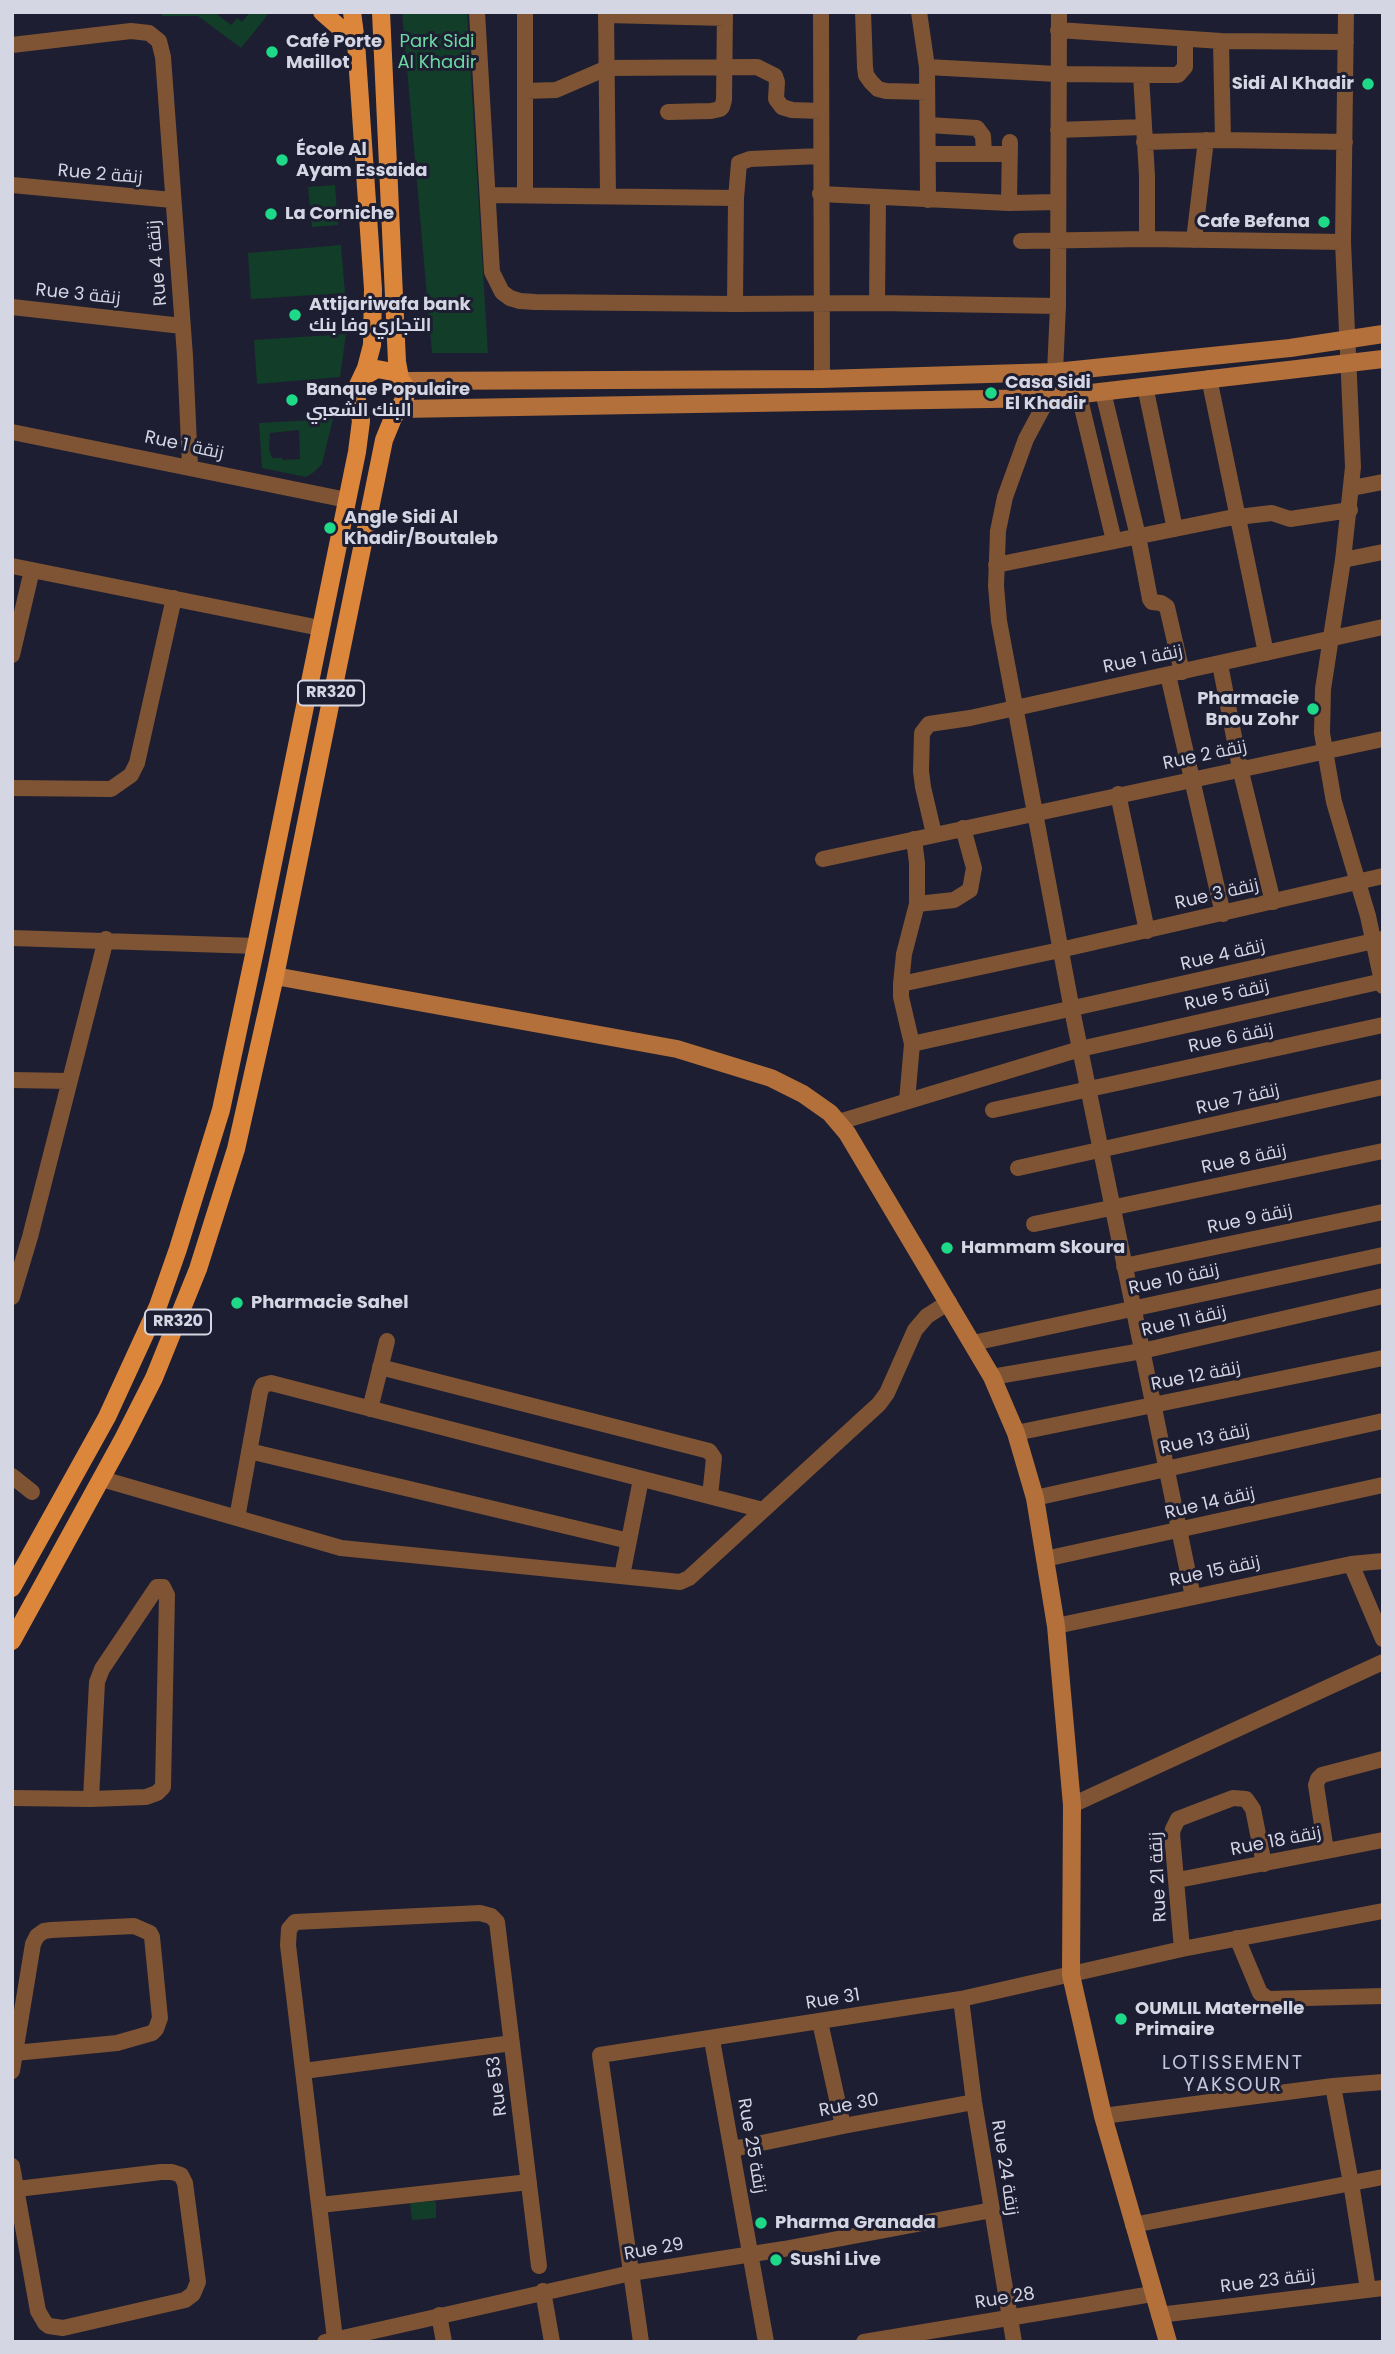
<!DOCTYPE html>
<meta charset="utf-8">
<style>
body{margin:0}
#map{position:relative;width:1395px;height:2354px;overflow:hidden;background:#1d1e31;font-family:Poppins,sans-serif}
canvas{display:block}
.frame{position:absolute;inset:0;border:14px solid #d4d6e3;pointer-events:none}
</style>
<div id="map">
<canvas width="1395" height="2354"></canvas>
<div class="frame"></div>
</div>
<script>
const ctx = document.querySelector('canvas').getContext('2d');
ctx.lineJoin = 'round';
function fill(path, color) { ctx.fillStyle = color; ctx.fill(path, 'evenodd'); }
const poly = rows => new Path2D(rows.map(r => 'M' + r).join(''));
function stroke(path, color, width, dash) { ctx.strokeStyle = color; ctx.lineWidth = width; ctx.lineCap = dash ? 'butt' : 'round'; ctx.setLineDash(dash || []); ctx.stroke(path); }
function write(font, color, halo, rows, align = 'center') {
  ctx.font = font + ' Poppins,Cairo,sans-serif'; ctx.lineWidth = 6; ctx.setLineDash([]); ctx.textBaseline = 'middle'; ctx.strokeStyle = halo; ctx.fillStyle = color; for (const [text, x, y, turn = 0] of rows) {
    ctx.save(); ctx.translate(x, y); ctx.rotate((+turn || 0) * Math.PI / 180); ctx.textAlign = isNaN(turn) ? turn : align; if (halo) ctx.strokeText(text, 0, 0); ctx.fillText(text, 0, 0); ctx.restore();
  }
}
const green = poly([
 [161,12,214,12,231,25,237,18,242,22,250,12,270,12,241,48,198,16,162,16],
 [402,12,467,12,488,353,432,353],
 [335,185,338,225,312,227,308,187],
 [341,245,345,293,251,299,248,253],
 [346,334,340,377,257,384,254,340],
 [333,419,322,464,314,472,306,477,262,468,259,423],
 [299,430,300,459,283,460,282,458,272,458,269,448,270,433],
 [434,2201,436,2202,436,2218,412,2220,410,2203]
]);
const street = poly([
 [477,12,492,272,502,292,510,298,520,301,535,302,735,304,877,303,1058,306],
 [525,12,525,195],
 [606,12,608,196],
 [821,12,822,379],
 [863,12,865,67,866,75,871,82,878,89,886,91,927,92],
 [919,12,927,67,928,200],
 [1059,12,1058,306,1055,372,1048,398,1026,439,1005,497,998,531,996,586,999,621,1072,1010,1193,1597],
 [1346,12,1343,242,1353,467,1343,560,1323,689,1322,733,1334,802,1368,916,1383,986],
 [607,15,725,18],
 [1058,30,1221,41,1346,42],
 [1221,41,1223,140],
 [12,45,131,31,149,33,159,41,163,57,185,356,190,466],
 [927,67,1057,74,1178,75,1185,67,1185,39],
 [1141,75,1147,176,1147,239],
 [525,91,556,90,607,68,757,67,775,76,777,82,776,99,782,107,792,110,820,111],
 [668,112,711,111,720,109,722,107,724,100,725,12],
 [928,125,977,128,983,136,984,153],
 [1058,130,1143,127],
 [1010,142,1009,203,1058,202],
 [1144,142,1223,140,1345,142],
 [928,154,1010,154],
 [12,185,172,200],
 [820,194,1009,203],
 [488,195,736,198],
 [1194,240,1206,140],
 [1021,241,1147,239,1343,242],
 [877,303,878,198],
 [735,304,736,198,739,163,750,159,820,156],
 [12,307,182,326],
 [1209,378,1266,653],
 [1145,386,1175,529],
 [1103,392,1138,536,1150,599,1152,602,1161,603,1167,607,1182,672],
 [1079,395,1114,541],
 [12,432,347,500],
 [1352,488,1383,482],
 [1343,560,1383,552],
 [996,565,1229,518,1272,513,1290,519,1350,510],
 [12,566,320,628],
 [12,655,32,570],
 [1220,664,1240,768,1273,902],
 [1168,675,1223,914],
 [12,788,111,789,131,775,137,763,174,598],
 [1118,794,1147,931],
 [934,834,923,787,921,771,922,733,929,724,970,718,1383,627],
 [823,859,1383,739],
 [917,904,954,900,970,890,974,868,963,828],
 [12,938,256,946],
 [901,984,1060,950,1383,876],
 [912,1044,1383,939],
 [12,1080,69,1081],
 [907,1101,912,1044,901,997,901,984,904,954,917,904,917,863,914,839],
 [993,1110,1383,1025],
 [839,1122,1080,1049,1383,981],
 [1018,1168,1383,1087],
 [1034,1224,1383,1151],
 [1124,1266,1383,1212],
 [12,1297,30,1237,106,939],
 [973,1343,1383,1255],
 [380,1367,709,1451,714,1458,710,1496],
 [992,1377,1142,1351,1383,1296],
 [370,1409,387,1341],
 [1016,1433,1383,1358],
 [249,1451,629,1541],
 [12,1476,32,1492],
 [102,1479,341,1548,680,1582,689,1578,879,1404,887,1393,915,1330,927,1316,949,1302],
 [1035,1498,1383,1421],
 [237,1518,260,1392,263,1385,271,1383,763,1510],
 [1045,1559,1383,1485],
 [1351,1564,1383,1639],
 [622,1576,641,1479],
 [1056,1626,1351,1564,1383,1561],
 [12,1798,91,1799,146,1797,157,1793,163,1787,167,1595,163,1587,157,1587,102,1669,97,1682,91,1799],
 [1072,1805,1383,1662],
 [1326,1851,1316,1785,1318,1779,1322,1775,1383,1759],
 [1178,1880,1383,1840],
 [1237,1938,1260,1993,1268,1999,1383,1996],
 [1182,1949,1172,1834,1173,1829,1178,1819,1233,1798,1246,1799,1253,1809,1264,1864],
 [961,1999,974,2102,1014,2342],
 [820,2022,843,2126],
 [712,2040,766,2342],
 [12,2071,15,2053,33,1944,37,1936,44,1931,51,1930,134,1926,150,1933,152,1937,160,2018,156,2029,152,2033,117,2043,15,2053],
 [304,2071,512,2043],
 [1333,2086,1351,2183,1368,2289],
 [1103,2116,1333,2086,1383,2082],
 [733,2149,843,2126,974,2102],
 [12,2166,38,2311,45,2323,49,2326,63,2328,185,2300,193,2294,198,2282,185,2183,181,2175,172,2172,161,2172,17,2189],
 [320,2205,529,2182],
 [1133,2225,1383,2177],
 [543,2291,552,2342],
 [439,2315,444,2342],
 [1159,2315,1383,2288],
 [335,2339,288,1945,289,1929,295,1922,480,1913,491,1916,497,1922,539,2266],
 [325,2342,631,2273,784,2249,992,2210],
 [641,2342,600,2055,961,1999,1182,1949,1383,1911],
 [864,2342,1152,2294]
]);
const secondary = poly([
 [402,381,822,379,1055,372,1290,348,1383,334],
 [400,409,1048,398,1383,359],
 [275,976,677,1049,771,1078,803,1094,830,1113,847,1133,992,1377,1016,1433,1035,1498,1056,1626,1072,1805,1071,1975,1103,2116,1168,2342]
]);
const primary = poly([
 [322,12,356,42],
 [381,12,397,362,400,378],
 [12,1588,107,1417,158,1306,178,1249,221,1110,256,946,357,452,361,421,356,395,357,387,366,368,372,345,373,289,356,42,352,12],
 [12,1641,123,1439,154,1378,198,1269,236,1149,275,976,384,440,393,418,405,398,404,384,393,372,377,369,363,377]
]);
const markers = [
 [272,52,7,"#1dd988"],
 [1368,84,7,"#1dd988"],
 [282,160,7,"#1dd988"],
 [271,214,7,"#1dd988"],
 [1324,222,7,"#1dd988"],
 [295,315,7,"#1dd988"],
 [991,393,7,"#1dd988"],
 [292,400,7,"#1dd988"],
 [330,528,7,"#1dd988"],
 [1313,709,7,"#1dd988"],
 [947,1248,7,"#1dd988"],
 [237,1303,7,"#1dd988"],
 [1121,2019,7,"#1dd988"],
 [761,2223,7,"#1dd988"],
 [776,2260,7,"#1dd988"]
];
const shields = [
 [331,693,66],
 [178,1322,66]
];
const shieldNames = [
 ["RR320",331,693],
 ["RR320",178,1322]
];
const poiNames = [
 ["Café Porte",286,42],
 ["Maillot",286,63],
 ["Sidi Al Khadir",1354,84,"right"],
 ["École Al",296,150],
 ["Ayam Essaida",296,171],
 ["La Corniche",285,214],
 ["Cafe Befana",1310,222,"right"],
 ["Attijariwafa bank",309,305],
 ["التجاري وفا بنك",309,326],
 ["Casa Sidi",1005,383],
 ["El Khadir",1005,404],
 ["Banque Populaire",306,390],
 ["البنك الشعبي",306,411],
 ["Angle Sidi Al",344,518],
 ["Khadir/Boutaleb",344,539],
 ["Pharmacie",1299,699,"right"],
 ["Bnou Zohr",1299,720,"right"],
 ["Hammam Skoura",961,1248],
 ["Pharmacie Sahel",251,1303],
 ["OUMLIL Maternelle",1135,2009],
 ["Primaire",1135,2030],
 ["Pharma Granada",775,2223],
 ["Sushi Live",790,2260]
];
const parkNames = [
 ["Park Sidi",437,42],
 ["Al Khadir",437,63]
];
const streetNames = [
 ["Rue 2 زنقة",100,175,5],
 ["Rue 4 زنقة",158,263,-95],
 ["Rue 3 زنقة",78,295,6],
 ["Rue 1 زنقة",184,446,12],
 ["Rue 1 زنقة",1143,660,-12],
 ["Rue 2 زنقة",1205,756,-12],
 ["Rue 3 زنقة",1217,895,-13],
 ["Rue 4 زنقة",1223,956,-13],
 ["Rue 5 زنقة",1227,996,-13],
 ["Rue 6 زنقة",1231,1039,-12],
 ["Rue 7 زنقة",1238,1100,-13],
 ["Rue 8 زنقة",1244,1160,-12],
 ["Rue 9 زنقة",1250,1220,-12],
 ["Rue 10 زنقة",1174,1280,-12],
 ["Rue 11 زنقة",1184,1322,-13],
 ["Rue 12 زنقة",1196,1377,-11],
 ["Rue 13 زنقة",1205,1440,-12],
 ["Rue 14 زنقة",1210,1504,-13],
 ["Rue 15 زنقة",1215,1572,-12],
 ["Rue 18 زنقة",1276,1842,-11],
 ["Rue 21 زنقة",1159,1877,-93],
 ["Rue 31",833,2000,-9],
 ["Rue 53",498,2086,-97],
 ["Rue 30",849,2106,-11],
 ["Rue 25 زنقة",751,2146,80],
 ["Rue 24 زنقة",1004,2168,81],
 ["Rue 29",654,2250,-10],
 ["Rue 23 زنقة",1268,2282,-7],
 ["Rue 28",1005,2299,-9]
];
const neighbourhoodNames = [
 ["LOTISSEMENT",1233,2064],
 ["YAKSOUR",1233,2086]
];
fill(green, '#123d29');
stroke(street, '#7e5434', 16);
stroke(secondary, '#b3703a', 18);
stroke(primary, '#dc863c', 18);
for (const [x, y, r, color] of markers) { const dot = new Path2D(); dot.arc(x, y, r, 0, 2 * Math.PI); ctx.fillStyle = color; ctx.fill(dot); stroke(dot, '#1d1e31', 2.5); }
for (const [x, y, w] of shields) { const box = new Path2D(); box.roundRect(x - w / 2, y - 12.5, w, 25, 5); ctx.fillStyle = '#1d1e31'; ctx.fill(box); stroke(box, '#d4d6e3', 2); }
write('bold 16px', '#d4d6e3', null, shieldNames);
write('bold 18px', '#d4d6e3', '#1d1e31', poiNames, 'left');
write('18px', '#6bdaa2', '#1d1e31', parkNames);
write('18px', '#d4d6e3', '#1d1e31', streetNames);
ctx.letterSpacing = '2px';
write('19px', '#c2c6df', '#1d1e31', neighbourhoodNames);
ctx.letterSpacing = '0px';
</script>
